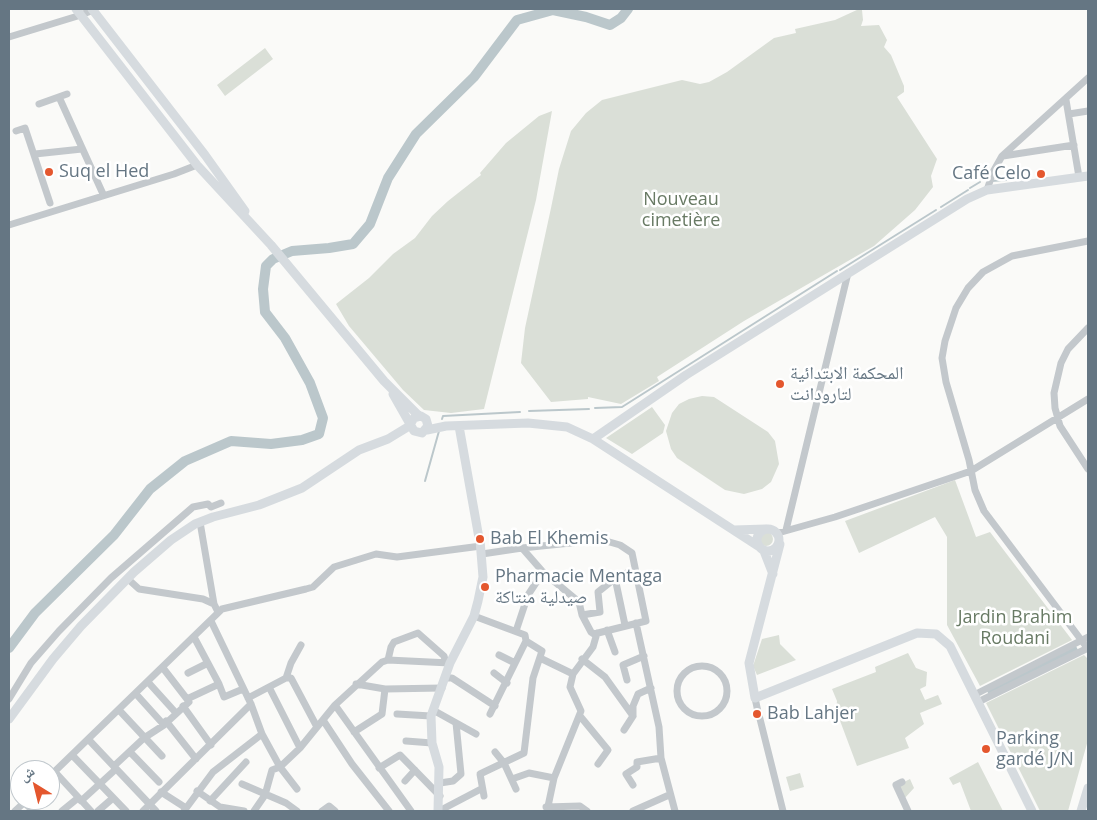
<!DOCTYPE html>
<meta charset="utf-8">
<style>
body{margin:0}
#map{position:relative;width:1097px;height:820px;overflow:hidden;background:#fafaf8;font-family:"Open Sans","Noto Naskh Arabic",sans-serif}
canvas{display:block}
.frame{position:absolute;inset:0;border:10px solid #657683;pointer-events:none}
.north{position:absolute;left:10px;top:760px;width:50px;height:50px;box-sizing:border-box;background:#fff;border:1px solid #c1c8cd;border-radius:50%;rotate:324deg;font-size:14px;font-weight:700;line-height:20px;text-align:center;color:#657683}
.north::after{content:'';display:block;margin:auto;width:18px;height:22px;background:#e4572e;clip-path:polygon(50% 0,100% 100%,50% 72%,0 100%)}
</style>
<div id="map">
<canvas width="1097" height="820"></canvas>
<div class="frame"></div>
<div class="north">ش</div>
</div>
<script>
const ctx = document.querySelector('canvas').getContext('2d');
ctx.lineJoin = 'round';
function fill(path, color) { ctx.fillStyle = color; ctx.fill(path, 'evenodd'); }
const poly = rows => new Path2D(rows.map(r => 'M' + r).join(''));
function stroke(path, color, width, dash) { ctx.strokeStyle = color; ctx.lineWidth = width; ctx.lineCap = dash ? 'butt' : 'round'; ctx.setLineDash(dash || []); ctx.stroke(path); }
function write(font, color, halo, rows, align = 'center') {
  ctx.font = font + ' "Open Sans","Noto Naskh Arabic",sans-serif'; ctx.lineWidth = 5; ctx.setLineDash([]); ctx.textBaseline = 'middle'; ctx.strokeStyle = halo; ctx.fillStyle = color; for (const [text, x, y, turn = 0] of rows) {
    ctx.save(); ctx.translate(x, y); ctx.rotate((+turn || 0) * Math.PI / 180); ctx.textAlign = isNaN(turn) ? turn : align; if (halo) ctx.strokeText(text, 0, 0); ctx.fillText(text, 0, 0); ctx.restore();
  }
}
const green = poly([
 [859,9,862,10,863,20,861,26,879,25,887,40,884,47,891,55,904,86,904,92,897,97,937,159,931,176,933,187,915,210,874,246,744,321,657,377,659,381,621,404,588,397,588,399,551,402,521,363,525,328,551,208,559,169,571,131,586,113,602,100,682,80,700,84,709,82,727,72,774,38,796,33,795,29,835,20],
 [265,48,273,59,225,96,217,85],
 [552,111,536,200,484,409,451,413,424,410,403,390,349,326,336,304,369,278,393,254,415,238,432,216,448,201,481,175,480,173,506,143,539,116],
 [702,396,714,397,768,432,775,441,779,464,771,482,762,489,744,494,725,490,677,458,671,449,666,431,672,413,679,404,689,399],
 [652,407,665,425,663,433,632,454,606,438],
 [955,480,976,537,990,532,1072,640,980,686,947,625,947,537,935,517,859,553,845,521],
 '759 539a7 7 0 1 1 14 0a7 7 0 1 1-14 0Z',
 [779,635,780,644,796,660,757,675,753,666,762,639],
 [908,653,916,668,927,672,926,686,920,689,925,700,938,695,942,704,920,713,924,724,905,738,909,748,857,766,836,710,837,701,832,689,876,672,875,667],
 [1084,655,1088,659,1088,740,1068,811,1040,811,986,703],
 [978,762,1003,811,971,811,960,782,953,785,949,778],
 [800,773,804,787,790,791,786,777],
 [910,779,914,788,904,799,898,785]
]);
const water = poly([
 [1076,646,1078,650,989,695,987,691]
]);
const stream = poly([
 [991,181,1006,180],
 [970,188,980,182],
 [941,207,968,190],
 [840,270,936,210],
 [595,408,622,407,837,271],
 [529,411,589,409],
 [442,419,443,416,520,412],
 [425,481,439,431]
]);
const river = poly([
 [9,648,35,613,114,535,150,489,185,461,231,441,271,444,302,440,319,434,323,418,310,383,285,338,265,312,263,289,266,266,273,259,292,251,329,248,353,244,370,224,388,178,416,134,474,77,517,20,553,10,586,17,610,25,621,18,628,9]
]);
const street = poly([
 [9,37,81,15,93,10],
 [59,97,103,194],
 [1066,100,1079,177],
 [39,104,67,94],
 [1069,114,1088,111],
 [16,131,25,128,50,203],
 [35,154,82,149],
 [1003,156,1074,145],
 [987,190,993,172,1002,156,1088,78],
 [9,225,174,174,197,165],
 [1088,241,1012,256,983,272,968,288,956,308,945,341,942,358,946,382,969,460,975,490,984,511,1088,649],
 [1088,328,1068,349,1061,363,1054,393,1055,408,1060,426,1088,469],
 [200,522,214,604],
 [786,530,848,273],
 [778,533,835,517,971,471,1088,399],
 [482,554,522,548,543,572,579,602,582,615,591,632,594,634,646,621,632,553,620,545,606,541,590,541,522,548],
 [615,578,625,625],
 [128,579,139,589,203,599,214,604,218,612],
 [582,615,600,612,598,592,618,576,635,570],
 [474,616,525,635,526,641,490,714],
 [211,621,251,704,262,734,280,767,297,789],
 [636,623,659,727,661,758,675,811],
 [607,630,615,652],
 [516,631,528,595,543,572],
 [194,637,219,684,224,697,243,689],
 [499,655,515,663],
 [540,658,573,674],
 [582,659,605,677,633,716],
 [388,660,391,647,394,642,418,633,444,656,446,663],
 '677 691a25 25 0 1 1 50 0a25 25 0 1 1-50 0Z',
 [163,668,187,699],
 [188,673,208,663],
 [494,673,507,683],
 [286,678,291,663,301,645],
 [446,678,452,678,495,706],
 [627,680,623,665,644,656],
 [148,682,176,713],
 [356,684,385,689,442,688],
 [269,687,300,748],
 [136,694,164,725],
 [974,695,1088,637],
 [248,698,286,678,291,678,317,727],
 [755,698,758,712],
 [9,699,31,663,59,631,111,578,193,507,208,504,211,507,221,503],
 [978,702,1088,648],
 [335,705,411,811],
 [183,706,211,745],
 [119,710,162,756],
 [433,710,476,734],
 [397,714,431,716],
 [759,715,783,811],
 [580,716,608,750,598,764],
 [323,720,352,764,389,811],
 [166,721,196,759],
 [624,730,633,716,633,706,638,694,651,688],
 [354,732,382,714,385,689],
 [88,739,156,811],
 [406,741,432,743],
 [130,752,159,782],
 [495,752,504,763,516,789],
 [72,755,126,811],
 [114,766,144,738,164,725,189,702,187,699,219,684],
 [379,768,400,755,440,796],
 [55,772,91,811],
 [50,776,222,609,306,589,313,587,334,567,376,554,397,557,481,546],
 [512,779,529,773,554,778],
 [405,781,415,770],
 [902,782,896,785,908,811],
 [440,783,453,781,461,774,456,723],
 [242,784,286,803,297,811],
 [633,785,626,774,637,767,637,762,661,758],
 [197,791,220,807,244,811],
 [161,792,186,808],
 [484,796,480,774,524,753,533,678,542,651,526,641],
 [81,801,116,769],
 [210,801,246,762],
 [24,802,33,811],
 [546,807,580,806,587,811],
 [15,811,27,800],
 [62,811,78,798],
 [98,811,113,798],
 [143,811,251,704],
 [184,811,213,772,262,734],
 [254,811,265,795,272,770,280,767,300,748,335,705,382,662,388,660,450,663],
 [322,811,329,806,335,811],
 [439,811,481,789],
 [547,811,554,778,581,711,570,687,573,674,593,647,597,633],
 [633,811,669,795]
]);
const secondary = poly([
 [76,9,197,165,271,245,384,381,419,416],
 [92,9,205,155,245,211],
 [393,394,414,431,422,433,428,426,426,419,421,416,414,418,411,423],
 [459,426,479,538],
 [427,430,446,426,528,423,567,427,593,439,758,546],
 [593,439,686,375,967,199,987,190,1088,176],
 '757 540a11 11 0 1 1 22 0a11 11 0 1 1-22 0Z',
 [734,530,766,529],
 [780,544,749,663,755,698,917,633,936,634,950,646,1032,811],
 [764,551,773,574],
 [9,719,53,659,81,626,134,572,171,540,195,524,213,517,259,505,302,488,359,450,388,439,411,425],
 [438,811,439,767,432,743,431,716,450,663,474,616,478,601,483,577,480,540],
 [1081,811,1088,788]
]);
const markers = [
 [49,172,5,"#e4572e"],
 [1041,174,5,"#e4572e"],
 [780,384,5,"#e4572e"],
 [480,539,5,"#e4572e"],
 [485,587,5,"#e4572e"],
 [757,714,5,"#e4572e"],
 [986,749,5,"#e4572e"]
];
const poiNames = [
 ["Suq el Hed",59,172],
 ["Café Celo",1031,174,"right"],
 ["المحكمة الابتدائية",790,374],
 ["لتارودانت",790,395],
 ["Bab El Khemis",490,539],
 ["Pharmacie Mentaga",495,577],
 ["صيدلية منتاكة",495,598],
 ["Bab Lahjer",767,714],
 ["Parking",996,739],
 ["gardé J/N",996,760]
];
const parkNames = [
 ["Nouveau",681,200],
 ["cimetière",681,221],
 ["Jardin Brahim",1015,618],
 ["Roudani",1015,639]
];
fill(green, '#dadfd7');
fill(water, '#bbc7cb');
stroke(stream, '#bbc7cb', 2);
stroke(river, '#bbc7cb', 10);
stroke(street, '#c3c8cc', 7);
stroke(secondary, '#d6dbdf', 9);
for (const [x, y, r, color] of markers) { const dot = new Path2D(); dot.arc(x, y, r, 0, 2 * Math.PI); ctx.fillStyle = color; ctx.fill(dot); stroke(dot, '#fff', 2); }
write('18px', '#657683', '#fff', poiNames, 'left');
write('18px', '#687a64', '#fff', parkNames);
</script>
